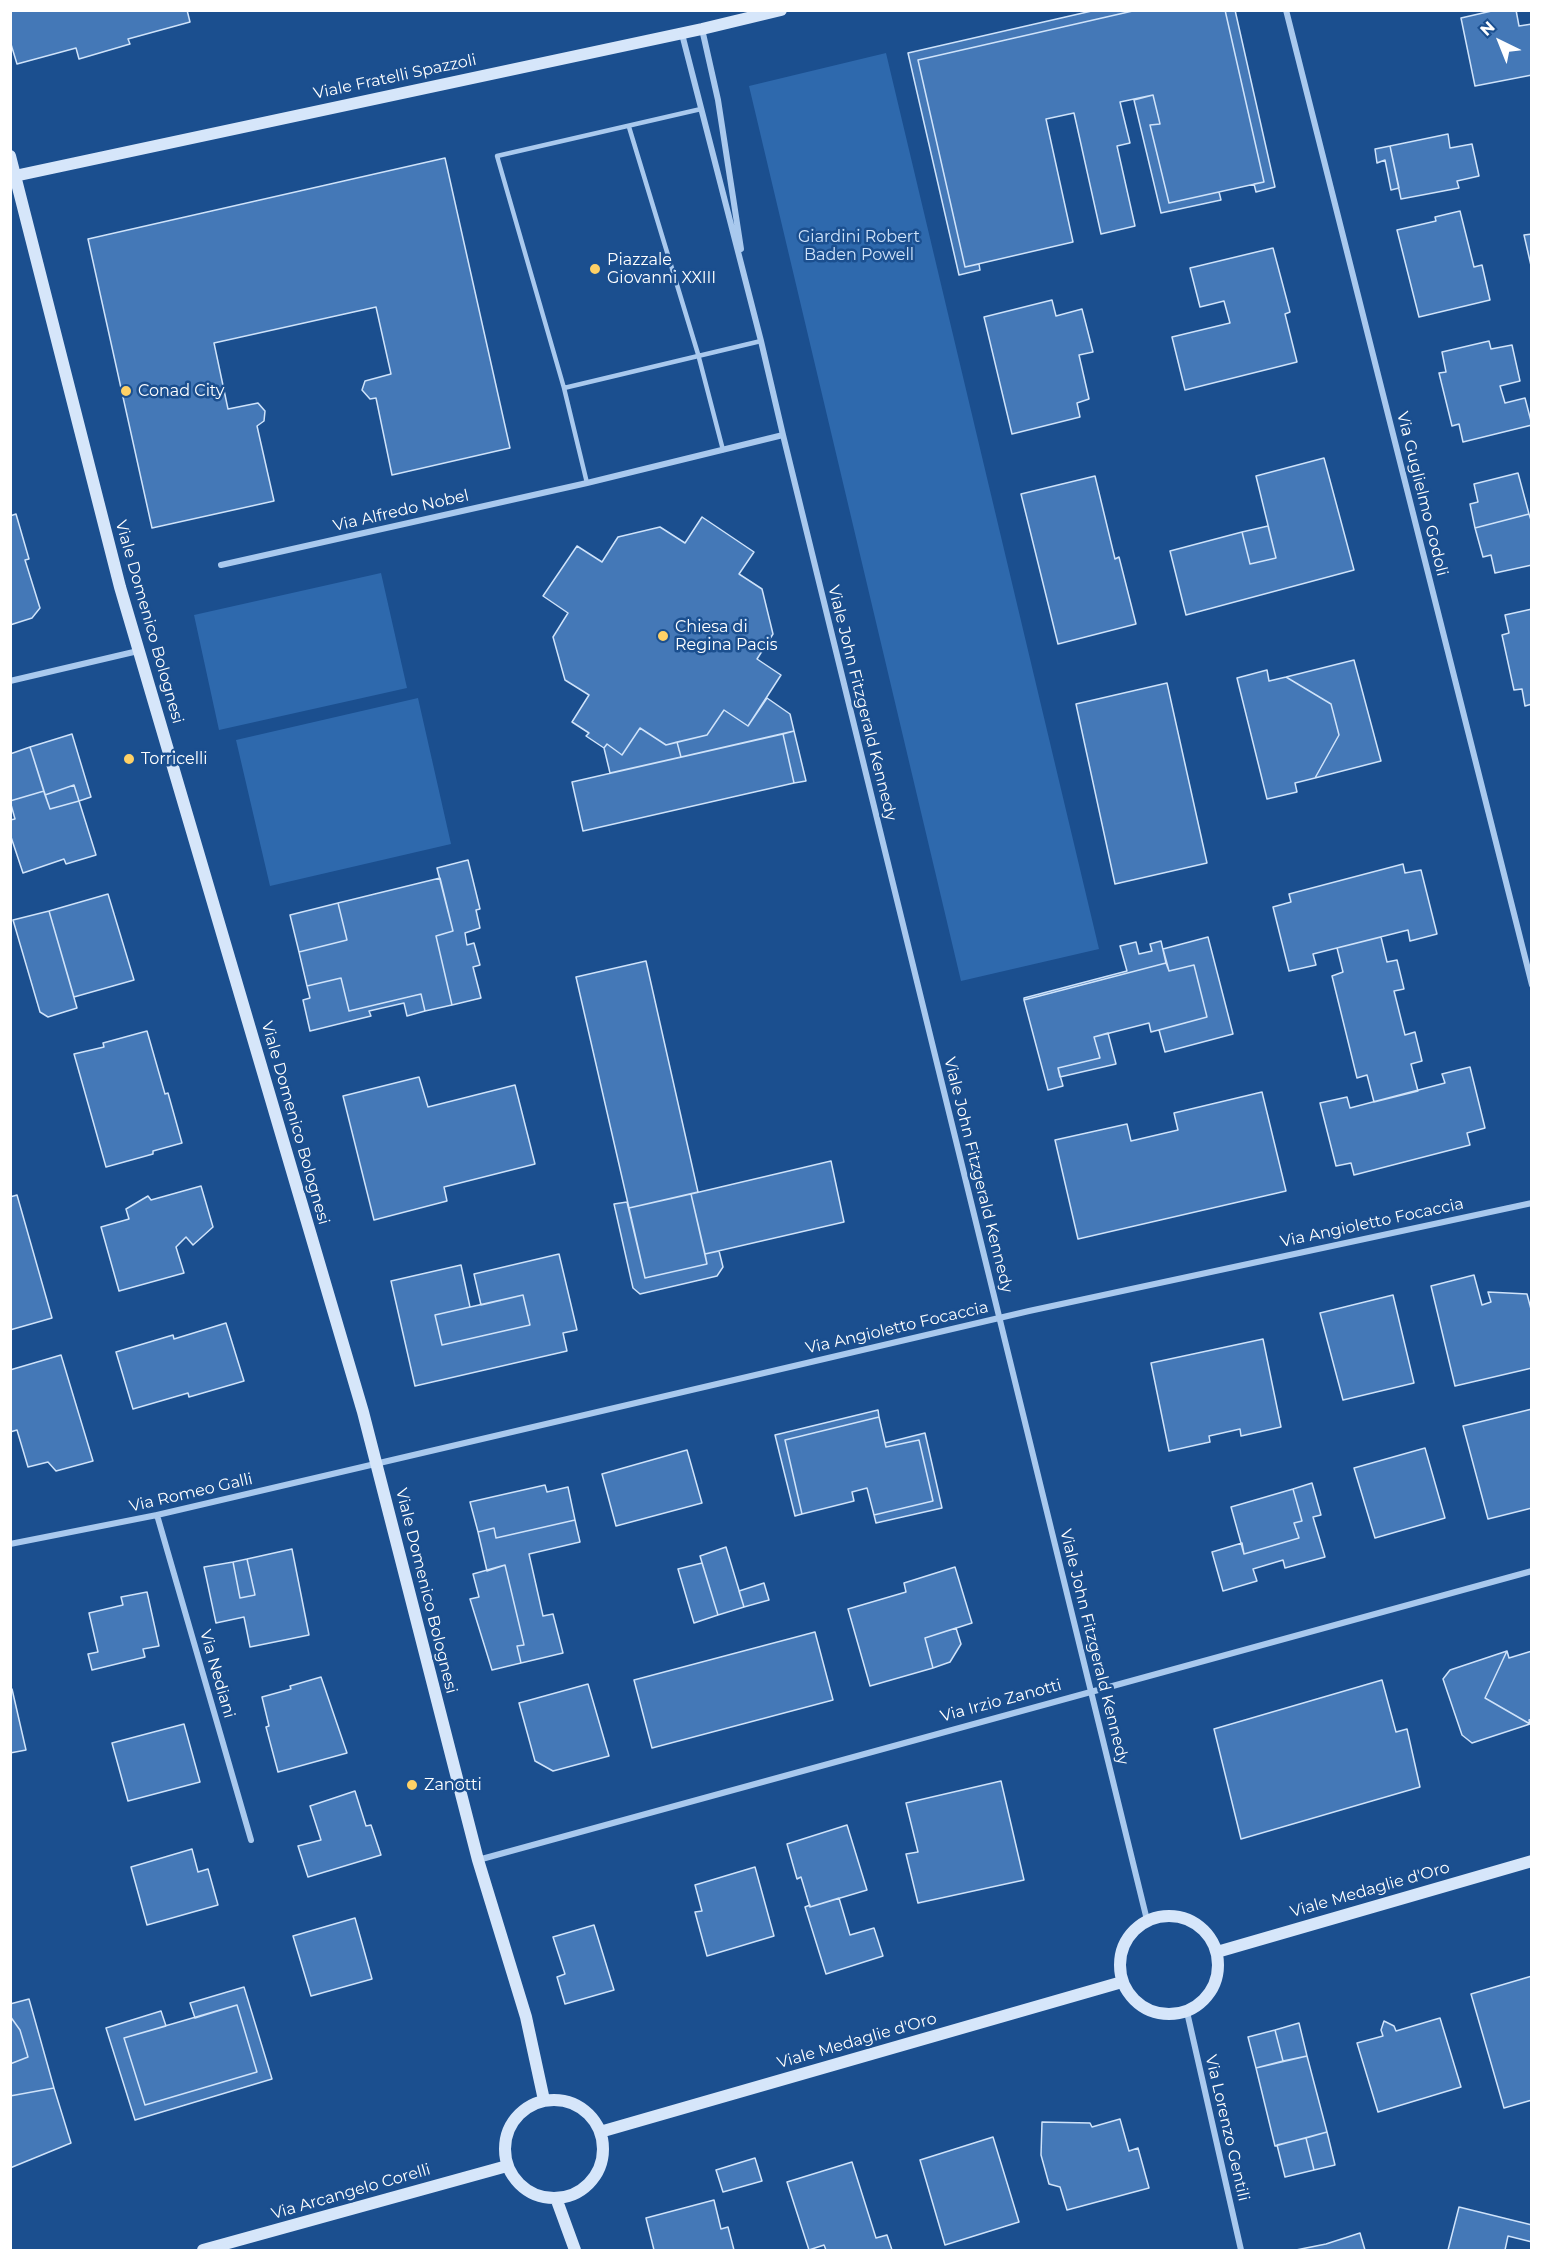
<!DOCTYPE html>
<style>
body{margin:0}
#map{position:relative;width:1542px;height:2261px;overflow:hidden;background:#1b4f8f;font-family:Montserrat,sans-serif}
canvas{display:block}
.frame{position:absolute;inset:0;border:12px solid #fff;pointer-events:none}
.north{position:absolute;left:1470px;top:12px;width:60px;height:60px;-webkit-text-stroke:4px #1b4f8f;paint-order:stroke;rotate:317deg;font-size:16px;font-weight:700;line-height:24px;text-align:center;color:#fff}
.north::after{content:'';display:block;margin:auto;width:21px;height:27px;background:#fff;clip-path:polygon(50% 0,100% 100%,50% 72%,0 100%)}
</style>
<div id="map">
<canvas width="1542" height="2261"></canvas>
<div class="frame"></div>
<div class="north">N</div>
</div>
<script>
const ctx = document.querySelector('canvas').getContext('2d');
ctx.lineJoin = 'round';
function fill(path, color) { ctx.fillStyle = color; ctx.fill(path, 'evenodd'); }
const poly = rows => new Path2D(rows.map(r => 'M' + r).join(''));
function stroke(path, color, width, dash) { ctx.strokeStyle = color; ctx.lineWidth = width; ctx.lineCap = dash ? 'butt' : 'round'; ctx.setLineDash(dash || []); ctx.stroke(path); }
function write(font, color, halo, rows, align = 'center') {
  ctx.font = font + ' Montserrat,sans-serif'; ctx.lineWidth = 5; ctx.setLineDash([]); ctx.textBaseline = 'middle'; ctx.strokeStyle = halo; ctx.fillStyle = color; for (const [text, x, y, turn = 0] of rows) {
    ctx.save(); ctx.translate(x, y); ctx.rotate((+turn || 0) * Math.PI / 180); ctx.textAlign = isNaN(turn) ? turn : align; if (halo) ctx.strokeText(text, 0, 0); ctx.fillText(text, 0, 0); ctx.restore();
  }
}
const green = poly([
 [886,53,1099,949,961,981,749,86],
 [381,573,407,688,219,730,194,615],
 [418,698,451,844,270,886,236,740]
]);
const building = poly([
 [10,10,187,10,190,22,128,39,130,44,79,59,76,48,17,64,10,41,10,10],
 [1096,10,1137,10,918,60,965,267,979,264,980,270,959,275,908,53,1096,10],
 [1137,10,1225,10,1264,182,1169,203,1150,125,1160,124,1153,95,1120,102,1130,143,1117,146,1135,226,1101,234,1074,113,1046,119,1073,242,965,267,918,60,1137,10],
 [1225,10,1235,10,1275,187,1256,192,1254,184,1264,182,1225,10],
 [1496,10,1516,10,1519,26,1532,24,1532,75,1475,86,1461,18,1496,10],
 [1153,95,1160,124,1150,125,1169,203,1219,192,1221,200,1161,213,1134,100,1153,95],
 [1448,134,1450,148,1472,144,1479,176,1457,181,1459,188,1401,199,1390,146,1448,134],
 [1390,146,1399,188,1391,190,1385,160,1377,163,1375,149,1390,146],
 [445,158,510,448,392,475,376,398,370,399,362,390,365,381,391,374,376,307,214,343,228,409,258,403,265,411,264,421,257,426,274,501,152,528,88,239,445,158],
 [1460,211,1474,267,1482,265,1490,300,1419,317,1397,230,1436,221,1435,217,1460,211],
 [1532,234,1532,270,1524,235,1532,234],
 [1273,248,1290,312,1285,314,1297,362,1185,390,1172,337,1230,323,1224,301,1200,307,1190,268,1273,248],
 [1052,300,1056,316,1082,309,1093,352,1079,355,1089,399,1077,403,1080,417,1012,434,984,317,1052,300],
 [1489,341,1491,349,1512,345,1520,381,1500,386,1505,403,1525,398,1532,425,1463,442,1459,424,1452,426,1439,373,1446,372,1442,352,1489,341],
 [1324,458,1354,570,1186,615,1170,551,1242,532,1250,564,1276,558,1256,476,1324,458],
 [1518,473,1529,514,1475,528,1470,504,1478,502,1474,484,1518,473],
 [1095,476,1115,559,1119,557,1136,624,1058,644,1021,494,1095,476],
 [16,514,29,559,25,560,40,608,32,618,10,625,10,516,16,514],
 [1529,514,1532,523,1532,565,1495,573,1491,555,1483,557,1475,528,1529,514],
 [702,517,754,552,739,574,762,589,773,634,757,659,781,675,748,726,724,710,707,735,666,745,640,728,622,755,607,744,604,748,586,736,589,733,572,722,589,695,565,680,553,637,568,613,543,596,577,546,602,562,618,537,660,527,685,543,702,517],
 [1268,526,1276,558,1250,564,1242,532,1268,526],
 [1532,609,1532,704,1525,706,1522,689,1514,690,1502,635,1509,633,1505,615,1532,609],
 [1354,660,1381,761,1315,778,1339,735,1331,704,1286,677,1354,660],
 [1267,670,1269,681,1286,677,1331,704,1339,735,1315,778,1295,783,1297,792,1267,799,1237,678,1267,670],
 [1167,683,1207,863,1115,884,1076,704,1167,683],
 [767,698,790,714,794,731,681,757,677,742,707,735,724,710,748,726,767,698],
 [640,728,666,745,677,742,681,757,610,773,604,748,607,744,622,755,640,728],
 [794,731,806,781,794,783,783,734,794,731],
 [72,734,91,797,79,801,74,785,45,795,30,747,72,734],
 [783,734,794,783,583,831,572,782,783,734],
 [30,747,44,791,10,801,10,754,30,747],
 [74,785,79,801,50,809,45,795,74,785],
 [44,791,50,809,79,801,96,855,66,864,64,859,23,873,10,834,10,820,15,819,10,801,44,791],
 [468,860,480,909,476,910,480,928,465,933,467,945,474,943,480,965,473,967,481,998,452,1005,436,936,453,931,437,868,468,860],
 [1403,864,1405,873,1421,870,1437,934,1410,941,1408,930,1313,954,1316,965,1289,971,1273,907,1291,902,1289,894,1403,864],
 [440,878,453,931,436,936,452,1005,425,1011,421,994,349,1011,341,978,307,986,299,952,347,940,338,903,440,878],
 [108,894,134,980,74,997,49,911,108,894],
 [338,903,347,940,299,952,290,915,338,903],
 [49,911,77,1008,48,1017,40,1012,13,920,49,911],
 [1208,937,1233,1034,1165,1052,1159,1030,1207,1017,1194,965,1169,971,1163,949,1208,937],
 [1381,937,1387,962,1397,960,1404,989,1394,991,1405,1035,1415,1032,1422,1061,1411,1064,1418,1091,1374,1102,1367,1075,1357,1078,1332,976,1343,972,1337,948,1381,937],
 [1161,941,1166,963,1024,1000,1024,998,1127,971,1120,946,1136,942,1139,954,1152,951,1150,944,1161,941],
 [646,961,698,1192,629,1208,576,977,646,961],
 [1166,963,1169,971,1194,965,1207,1017,1151,1032,1149,1023,1094,1037,1100,1058,1058,1068,1063,1086,1048,1090,1024,1000,1166,963],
 [341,978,349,1011,421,994,425,1011,407,1016,404,1003,369,1011,371,1016,310,1031,303,1000,310,998,307,986,341,978],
 [147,1031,165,1094,168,1093,182,1143,153,1151,153,1154,106,1167,74,1054,104,1047,103,1043,147,1031],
 [1108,1033,1116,1064,1060,1077,1058,1068,1100,1058,1094,1037,1108,1033],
 [1470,1067,1485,1128,1467,1133,1470,1145,1354,1175,1351,1163,1336,1166,1320,1103,1347,1097,1350,1108,1445,1083,1442,1074,1470,1067],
 [419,1077,428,1107,515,1085,535,1164,444,1187,447,1201,374,1220,343,1096,419,1077],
 [1262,1092,1286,1191,1078,1239,1055,1140,1127,1124,1131,1141,1178,1130,1174,1113,1262,1092],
 [831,1161,844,1222,705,1254,691,1194,831,1161],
 [201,1186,213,1227,193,1245,186,1237,176,1247,184,1273,119,1291,101,1227,129,1219,126,1209,148,1196,151,1200,201,1186],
 [691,1194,707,1264,645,1278,629,1208,691,1194],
 [17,1195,52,1318,10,1330,10,1197,17,1195],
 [627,1202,645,1278,707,1264,705,1254,719,1251,723,1267,717,1276,640,1294,633,1288,614,1204,627,1202],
 [559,1254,577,1330,563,1333,567,1351,415,1386,391,1281,461,1265,470,1307,435,1315,442,1345,530,1325,523,1295,481,1305,474,1274,559,1254],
 [1474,1275,1482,1305,1491,1302,1488,1292,1527,1294,1532,1313,1532,1368,1455,1386,1431,1286,1474,1275],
 [523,1295,530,1325,442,1345,435,1315,523,1295],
 [1393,1295,1414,1383,1343,1400,1320,1313,1393,1295],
 [226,1323,244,1381,189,1397,188,1393,133,1409,116,1352,173,1335,174,1339,226,1323],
 [1263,1339,1281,1427,1241,1436,1240,1429,1209,1436,1210,1442,1169,1451,1151,1363,1263,1339],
 [61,1355,93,1461,56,1471,48,1462,28,1467,17,1430,10,1432,10,1370,61,1355],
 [1532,1409,1532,1508,1488,1519,1463,1426,1532,1409],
 [878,1410,879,1417,785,1440,802,1514,795,1516,775,1435,878,1410],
 [879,1417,886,1447,919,1440,933,1501,874,1515,867,1488,852,1492,854,1501,802,1514,785,1440,879,1417],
 [925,1433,942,1508,876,1523,874,1515,933,1501,919,1440,886,1447,885,1443,925,1433],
 [1425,1448,1445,1518,1375,1538,1354,1468,1425,1448],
 [687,1450,702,1503,616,1526,602,1474,687,1450],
 [1312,1483,1321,1515,1313,1517,1325,1557,1285,1568,1283,1560,1253,1569,1257,1581,1223,1591,1212,1552,1242,1543,1244,1554,1299,1538,1294,1523,1302,1521,1293,1489,1312,1483],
 [545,1485,547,1492,568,1487,575,1520,496,1538,494,1528,478,1532,470,1502,545,1485],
 [1293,1489,1302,1521,1294,1523,1299,1538,1244,1554,1231,1507,1293,1489],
 [575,1520,580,1542,529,1554,543,1616,553,1614,563,1653,521,1663,517,1646,524,1645,505,1565,487,1571,478,1532,494,1528,496,1538,575,1520],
 [726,1547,744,1607,718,1615,700,1556,726,1547],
 [292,1549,309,1635,250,1647,244,1617,216,1623,204,1567,233,1562,240,1598,255,1595,247,1559,292,1549],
 [247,1559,255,1595,240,1598,233,1562,247,1559],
 [702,1563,718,1615,694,1623,678,1569,702,1563],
 [505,1565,524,1645,517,1646,521,1663,492,1670,470,1599,479,1597,473,1574,505,1565],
 [955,1567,972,1623,925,1638,933,1668,870,1686,848,1609,906,1592,904,1583,955,1567],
 [764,1583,769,1600,744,1607,739,1591,764,1583],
 [147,1592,159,1646,143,1649,145,1657,92,1670,88,1654,98,1652,89,1613,123,1605,121,1597,147,1592],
 [956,1628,961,1644,950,1662,933,1668,925,1638,956,1628],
 [815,1632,833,1700,652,1748,634,1680,815,1632],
 [1507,1651,1485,1698,1530,1724,1472,1743,1462,1735,1443,1679,1450,1670,1507,1651],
 [1507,1651,1509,1658,1532,1651,1532,1719,1529,1720,1530,1724,1485,1698,1507,1651],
 [321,1677,347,1753,278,1772,266,1727,269,1726,262,1697,291,1689,290,1686,321,1677],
 [1382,1680,1396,1732,1407,1729,1420,1787,1241,1839,1214,1729,1382,1680],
 [588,1684,609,1756,553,1771,535,1761,519,1703,588,1684],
 [10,1689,12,1689,26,1750,10,1753,10,1689],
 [184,1724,200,1782,128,1801,112,1743,184,1724],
 [1001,1781,1024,1880,918,1903,906,1854,918,1852,906,1803,1001,1781],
 [355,1791,366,1826,371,1825,381,1855,308,1877,298,1846,321,1840,310,1806,355,1791],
 [847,1825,867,1890,810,1907,801,1877,797,1879,787,1844,847,1825],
 [192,1849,198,1872,208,1869,218,1905,147,1925,131,1867,192,1849],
 [755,1867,774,1936,707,1956,695,1912,702,1911,695,1885,755,1867],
 [839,1898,850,1935,874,1928,883,1956,826,1974,805,1907,810,1905,810,1907,839,1898],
 [355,1918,372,1979,311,1996,293,1936,355,1918],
 [594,1925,614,1990,565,2004,557,1977,565,1974,553,1937,594,1925],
 [1532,1976,1532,2100,1504,2108,1471,1994,1532,1976],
 [244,1987,272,2079,135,2120,106,2028,161,2011,166,2026,124,2038,145,2105,257,2072,237,2005,195,2018,190,2003,244,1987],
 [29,1999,54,2088,10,2096,10,2064,28,2057,20,2030,10,2016,10,2004,29,1999],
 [237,2005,257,2072,145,2105,124,2038,237,2005],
 [10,2016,20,2030,28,2057,10,2064,10,2016],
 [1440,2018,1461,2087,1378,2112,1357,2043,1383,2036,1381,2030,1384,2021,1394,2026,1396,2031,1440,2018],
 [1299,2023,1307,2056,1283,2061,1275,2030,1299,2023],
 [1275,2030,1283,2061,1256,2068,1248,2037,1275,2030],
 [1307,2056,1327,2132,1275,2146,1256,2068,1307,2056],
 [54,2088,71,2143,10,2168,10,2096,54,2088],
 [1120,2119,1129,2151,1138,2148,1149,2188,1067,2210,1060,2187,1049,2184,1041,2155,1042,2122,1090,2123,1092,2127,1120,2119],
 [1327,2132,1335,2165,1314,2170,1306,2138,1327,2132],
 [993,2137,1019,2222,945,2245,920,2160,993,2137],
 [1306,2138,1314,2170,1285,2177,1277,2145,1306,2138],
 [755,2158,762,2181,723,2192,716,2170,755,2158],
 [852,2162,876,2238,887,2235,892,2250,826,2250,824,2245,809,2250,787,2182,852,2162],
 [714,2200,721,2229,728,2227,734,2250,654,2250,646,2218,714,2200],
 [1459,2207,1532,2225,1532,2242,1508,2236,1505,2250,1448,2250,1459,2207],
 [1360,2233,1365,2250,1296,2250,1326,2244,1360,2233]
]);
const lane = poly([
 [629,127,698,354,723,450],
 [564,388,761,341],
 [587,483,564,388,497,156,701,109]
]);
const street = poly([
 [1286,10,1532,985],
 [702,29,718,100,741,249],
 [682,34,761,341,783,435,1147,1920],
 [221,565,587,483,783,435],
 [10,681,138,651],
 [157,1515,251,1840],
 [10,1544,157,1515,1029,1311,1532,1203],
 [478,1860,1532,1571],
 [1187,2012,1241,2250]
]);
const secondary = poly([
 [10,156,120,587,363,1412,478,1860,526,2017,544,2100],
 [10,177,702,29,781,10],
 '1120 1965a49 49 0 1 1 98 0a49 49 0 1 1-98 0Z',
 [1217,1952,1532,1861],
 '505 2149a49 49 0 1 1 98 0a49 49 0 1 1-98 0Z',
 [600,2132,1122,1982],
 [556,2198,575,2250],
 [203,2250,507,2166]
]);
const markers = [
 [595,269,6,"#ffd166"],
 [126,391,6,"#ffd166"],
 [663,636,6,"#ffd166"],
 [129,759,6,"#ffd166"],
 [412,1785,6,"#ffd166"]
];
const streetNames = [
 ["Viale Fratelli Spazzoli",395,77,-12],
 ["Via Guglielmo Godoli",1422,494,76],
 ["Via Alfredo Nobel",401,511,-13],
 ["Viale Domenico Bolognesi",149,622,74],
 ["Viale John Fitzgerald Kennedy",862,703,76],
 ["Viale Domenico Bolognesi",295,1123,74],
 ["Viale John Fitzgerald Kennedy",978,1175,76],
 ["Via Angioletto Focaccia",1372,1223,-12],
 ["Via Angioletto Focaccia",897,1328,-13],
 ["Via Romeo Galli",191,1493,-13],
 ["Viale Domenico Bolognesi",426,1591,76],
 ["Viale John Fitzgerald Kennedy",1094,1647,76],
 ["Via Nediani",217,1674,74],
 ["Via Irzio Zanotti",1001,1701,-15],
 ["Viale Medaglie d'Oro",1370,1890,-16],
 ["Viale Medaglie d'Oro",857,2041,-16],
 ["Via Lorenzo Gentili",1227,2128,77],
 ["Via Arcangelo Corelli",351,2192,-16]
];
const parkNames = [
 ["Giardini Robert",859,237],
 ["Baden Powell",859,255]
];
const poiNames = [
 ["Piazzale",607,260],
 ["Giovanni XXIII",607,278],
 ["Conad City",138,391],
 ["Chiesa di",675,627],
 ["Regina Pacis",675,645],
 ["Torricelli",141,759],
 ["Zanotti",424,1785]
];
fill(green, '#2e69ad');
fill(building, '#4478b7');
stroke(building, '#cfe3fa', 1.5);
stroke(lane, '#a9c9ee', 4.5);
stroke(street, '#a9c9ee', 6);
stroke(secondary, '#d6e6fa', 12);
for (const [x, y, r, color] of markers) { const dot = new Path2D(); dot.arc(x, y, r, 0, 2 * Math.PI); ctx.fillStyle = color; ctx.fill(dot); stroke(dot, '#1b4f8f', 2); }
write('16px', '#fff', '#1b4f8f', streetNames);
write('16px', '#cfe3fa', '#1b4f8f', parkNames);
write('16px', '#fff', '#1b4f8f', poiNames, 'left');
</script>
